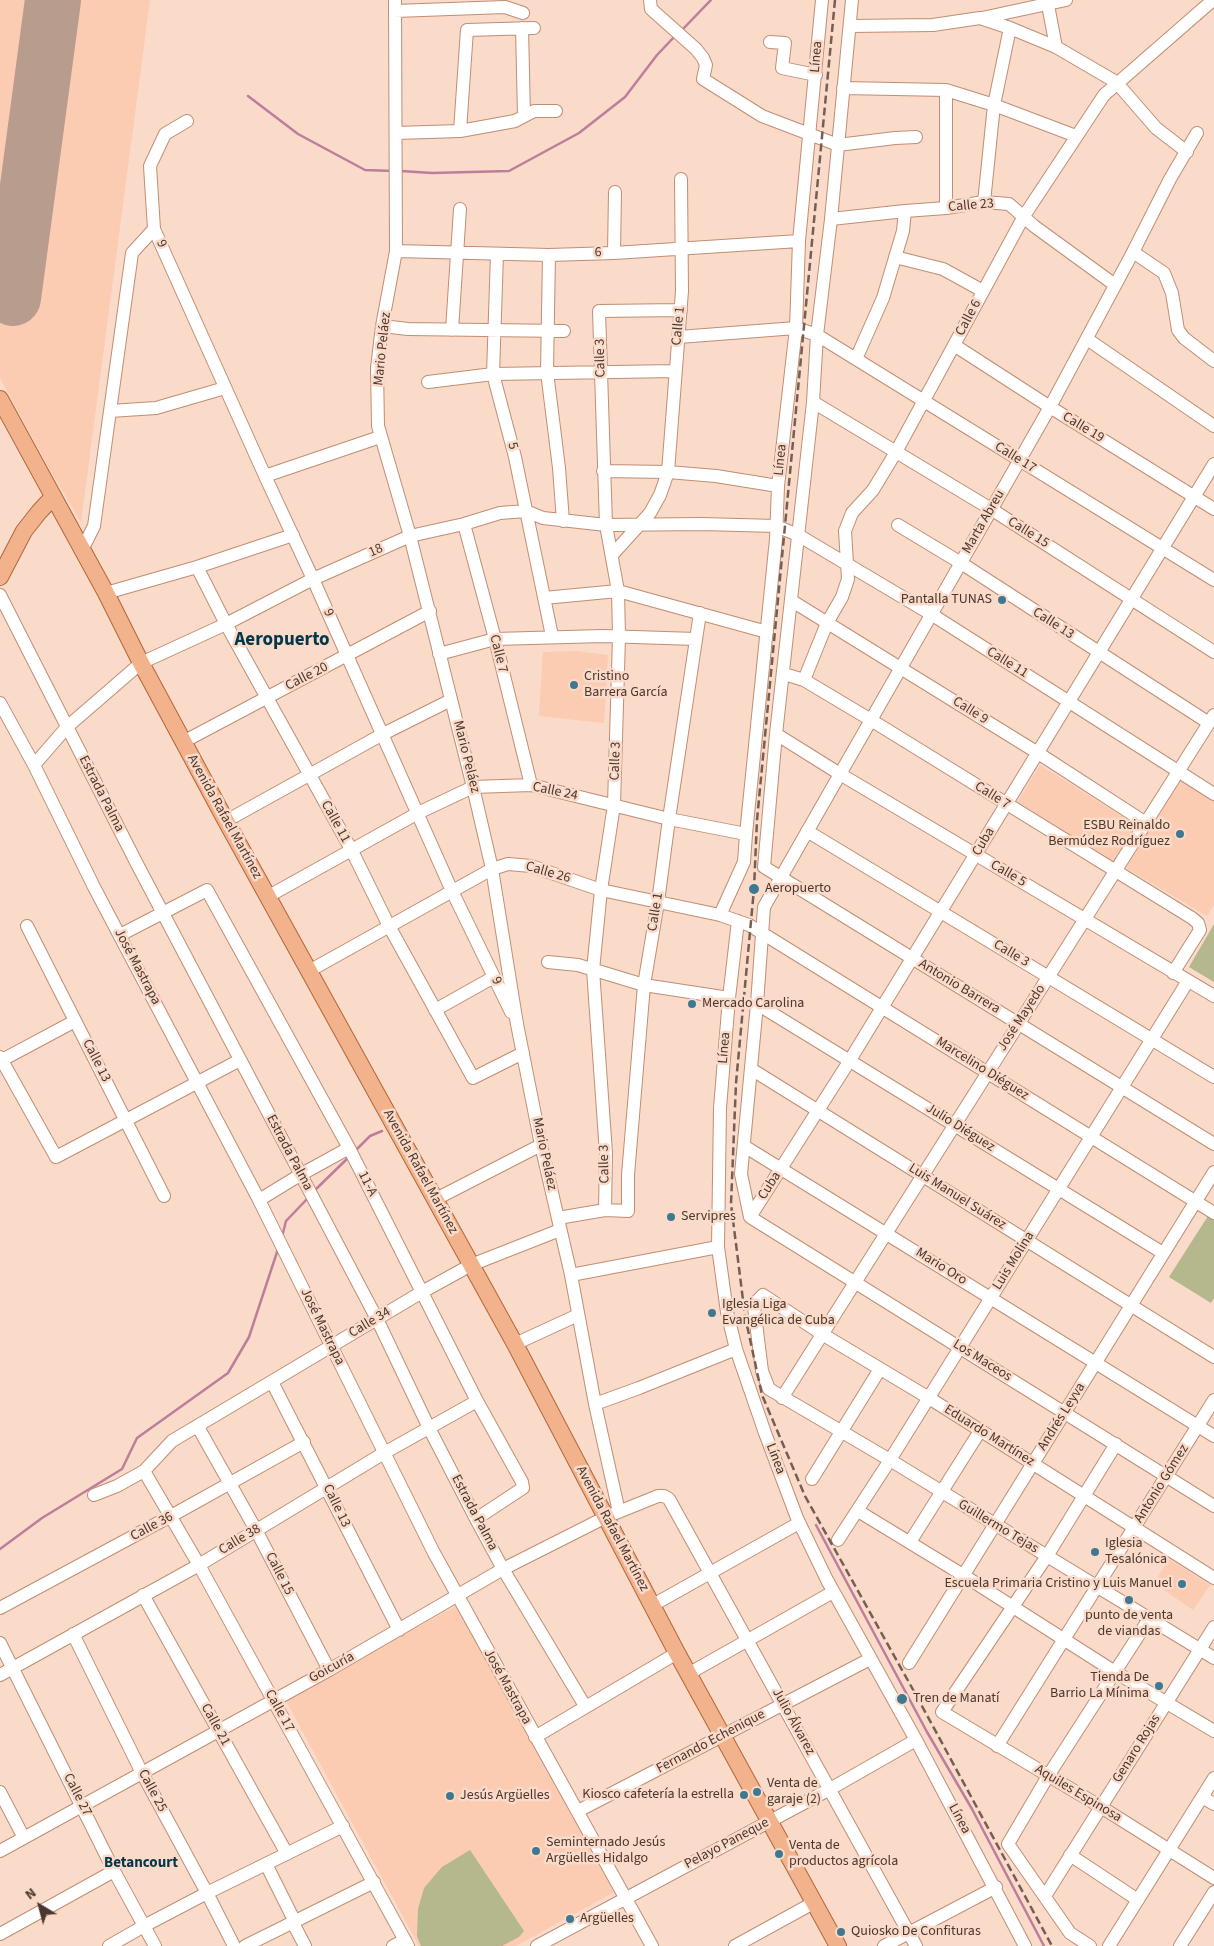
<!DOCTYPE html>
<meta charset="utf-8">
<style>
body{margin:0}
#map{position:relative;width:1214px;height:1946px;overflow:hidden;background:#fadac9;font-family:"Source Sans 3",sans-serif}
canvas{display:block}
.north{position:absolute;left:15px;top:1881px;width:50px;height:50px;-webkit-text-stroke:4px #fadac9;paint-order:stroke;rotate:323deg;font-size:14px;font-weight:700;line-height:20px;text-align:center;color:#4c372c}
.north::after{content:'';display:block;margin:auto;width:18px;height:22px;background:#4c372c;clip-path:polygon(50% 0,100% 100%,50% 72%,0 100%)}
</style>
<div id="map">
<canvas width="1214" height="1946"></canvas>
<div class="north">N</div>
</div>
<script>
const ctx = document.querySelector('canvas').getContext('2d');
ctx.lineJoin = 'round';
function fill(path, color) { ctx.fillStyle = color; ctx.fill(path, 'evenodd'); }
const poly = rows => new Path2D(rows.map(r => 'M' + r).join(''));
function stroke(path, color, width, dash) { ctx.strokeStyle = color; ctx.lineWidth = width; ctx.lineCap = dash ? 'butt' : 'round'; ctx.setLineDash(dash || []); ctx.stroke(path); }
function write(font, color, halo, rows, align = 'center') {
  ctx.font = font + ' "Source Sans 3",sans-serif'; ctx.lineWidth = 5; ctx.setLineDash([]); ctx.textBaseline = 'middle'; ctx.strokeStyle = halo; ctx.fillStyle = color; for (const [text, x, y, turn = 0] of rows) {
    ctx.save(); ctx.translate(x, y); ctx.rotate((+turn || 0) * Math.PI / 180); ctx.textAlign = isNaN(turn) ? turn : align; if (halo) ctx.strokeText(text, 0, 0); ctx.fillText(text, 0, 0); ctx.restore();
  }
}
const built = poly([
 [0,0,150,0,81,522,46,463,0,378],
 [576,651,608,655,604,723,539,716,543,652],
 [1040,765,1136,825,1112,864,1016,804],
 [1179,780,1214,800,1214,905,1207,916,1126,868],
 [1169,1559,1210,1585,1193,1610,1154,1583],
 [458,1605,614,1892,516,1946,419,1946,285,1699]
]);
const green = poly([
 [1214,924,1214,982,1189,967],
 [1208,1216,1214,1220,1214,1298,1211,1303,1169,1277],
 [470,1850,524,1931,519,1937,502,1946,421,1946,417,1936,418,1909,424,1888,442,1867]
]);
const stream = poly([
 [682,30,711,0],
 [248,96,298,134,365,170,393,171],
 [401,171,432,173,509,171,579,133,625,97,657,55,676,35],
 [355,1151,370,1136,382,1131],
 [314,1191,350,1156],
 [282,1237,286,1221,309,1197],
 [816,1525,927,1732,972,1809,1044,1946],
 [0,1549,42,1518,122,1469,137,1438,228,1373,249,1337,278,1249]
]);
const runway = poly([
 [13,298,53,0]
]);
const minor = poly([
 [395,0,396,251,382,326,377,368,378,426,410,536,473,787,492,869,517,1024,541,1145,571,1275,595,1404,619,1512],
 [650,0,651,9,696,49,703,58,706,65,703,79,762,116,838,145,895,138,916,137],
 [852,0,831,219,817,335,813,402,776,734,764,867,1214,1144],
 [1048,5,1056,47],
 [395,11,505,7,523,13],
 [982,18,1066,0],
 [850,26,933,25,980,18,1010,28,1056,47,1116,82,1156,128,1187,152],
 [522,28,524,116],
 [770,42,785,43,782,68,816,75],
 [843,88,946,90,994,105,1076,136],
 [187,121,165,134,150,166,154,229,265,476,313,579,452,891,511,1012],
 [460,131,467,30,534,28],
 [396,133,460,131,515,121,534,111,556,111],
 [984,202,994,105,1010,28],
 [946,208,946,90],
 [831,219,905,211,946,208,984,202,1009,204,1034,226,1115,285],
 [396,251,549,255,614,253,799,241],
 [1133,252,1164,273,1172,293,1178,330,1184,338,1214,361],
 [614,253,615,192],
 [497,254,493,374,515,457,552,636],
 [549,255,547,372,559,468,563,521],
 [895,257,943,269,983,291],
 [382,326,408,329,564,331],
 [452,330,460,209],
 [679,337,796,328,817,335,1214,580],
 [1087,339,1214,426],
 [954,345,1050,407,1214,509],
 [856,359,883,298,903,231,905,211],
 [428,382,493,374,675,371],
 [813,402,991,509,1214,652],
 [110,411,156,408,225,388],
 [603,471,668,472,716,476,778,486],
 [265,476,380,437],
 [464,524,495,639,531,785],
 [898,525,961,563,1209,723],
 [82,550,94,526,132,253,154,229],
 [612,555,650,513,660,495,668,472,682,291,681,179],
 [197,567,226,624,352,851,389,926,473,1078,523,1053],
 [106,593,197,567,293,535],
 [0,595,137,864,377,1319,429,1428,476,1519,503,1569,585,1706],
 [544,598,618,591,767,632],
 [792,601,1038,753,1146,823],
 [439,654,495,639,603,636,696,639],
 [784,674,804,680,871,720,1192,918,1198,923,1200,930,1173,973],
 [804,680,827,623,842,597,848,579,845,531,852,513,873,490,896,452,1024,216,1104,95,1213,0],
 [0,703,34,765,94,887,259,1200,434,1553,652,1946],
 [776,734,840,774,1214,996],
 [183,742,430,611],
 [34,765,67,727,141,663,226,624,313,579,410,536,464,524,500,513,526,511,543,518,606,525,702,524,776,526,798,535,931,614,1214,794],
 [226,821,383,734,451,700],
 [807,831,1214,1077],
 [267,897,418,813,473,787,531,785,669,819,746,834],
 [720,915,744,862,746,834,776,539,778,486,796,328,799,241,822,0],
 [738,921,729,998,720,1108,718,1247,727,1312,736,1349,765,1433,797,1518,827,1580,916,1740,1025,1946],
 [27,926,164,1196],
 [120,935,207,890,349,1148,477,1401,522,1482,523,1488,476,1519],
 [548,962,578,965,644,985,729,998],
 [309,971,492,869,508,864,531,866,601,890,720,915,749,925,1214,1213],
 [757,1004,1163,1253],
 [435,1010,494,977],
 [0,1057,56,1157,240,1060],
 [2,1060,75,1021],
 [751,1069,1214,1357],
 [744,1146,1214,1436],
 [259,1200,300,1175,349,1148],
 [434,1200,541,1145],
 [605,1210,606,1153,593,970,601,890,614,805,619,637,618,591,606,525,599,311,681,310],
 [750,1217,741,1174,757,1004,764,907,1050,407,1133,252,1170,179,1197,133],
 [750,1217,850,1060,1214,464],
 [750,1217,1214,1506],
 [558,1218,605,1210,628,1211,628,1175,644,985,658,902,669,819,700,613],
 [571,1275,718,1247],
 [515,1344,578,1315],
 [272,1382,399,1630],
 [782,1398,1214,715],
 [595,1404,639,1388,736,1349],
 [198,1427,256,1530,329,1670],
 [1116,1444,1047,1556,942,1712,1101,1807,1214,1878],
 [144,1471,172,1441,422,1292,471,1265,560,1230],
 [812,1479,880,1369],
 [94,1495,117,1486,144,1471,199,1565,408,1946],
 [858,1511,963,1575,1115,1672,1214,1731],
 [838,1540,890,1460,1188,981],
 [910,1542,980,1431],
 [1214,1578,929,1398,822,1334,763,1295,756,1302,754,1307,762,1371,769,1389,890,1460,1214,1658],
 [143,1595,287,1854],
 [653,1605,799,1523],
 [0,1608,171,1516,304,1442],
 [73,1634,142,1773,207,1893,234,1946],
 [0,1643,114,1871,155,1946],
 [909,1663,1214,1172],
 [688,1674,833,1592],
 [0,1675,199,1565,384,1453,477,1401],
 [535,1737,677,1653],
 [997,1746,1214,1400],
 [0,1792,24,1838],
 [1202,1797,1214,1804],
 [578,1811,870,1659],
 [0,1851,329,1670,503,1569,606,1517,658,1496,664,1496,669,1499,710,1573,916,1946],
 [1070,1855,1138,1900],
 [266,1864,295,1922],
 [1045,1896,1214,1627],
 [293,1923,305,1946],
 [0,1934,114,1871],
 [109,1946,144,1926,207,1893,343,1826],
 [245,1946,374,1882],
 [393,1946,405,1940],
 [537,1946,830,1789,916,1740],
 [735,1946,815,1902],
 [884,1946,996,1887],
 [1090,1946,1070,1933,1008,1844,1048,1776,1149,1619],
 [1109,1946,1214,1778],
 [1180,1946,1214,1892]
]);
const major = poly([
 [0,399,106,593,141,663,226,821,515,1344,677,1653,838,1946],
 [0,577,24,531,39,512,53,497]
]);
const rail = poly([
 [835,0,757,820,754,889,736,1083,731,1204,745,1316,762,1395,805,1496,916,1695,1052,1946]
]);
const markers = [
 [1002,600,5,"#3e7891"],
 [574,685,5,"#3e7891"],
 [1180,834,5,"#3e7891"],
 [754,889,6,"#3e7891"],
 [692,1004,5,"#3e7891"],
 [671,1217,5,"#3e7891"],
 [712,1313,5,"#3e7891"],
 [1095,1552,5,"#3e7891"],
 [1182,1584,5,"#3e7891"],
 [1129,1600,5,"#3e7891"],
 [1159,1686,5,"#3e7891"],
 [902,1699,6,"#3e7891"],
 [757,1792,5,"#3e7891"],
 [744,1795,5,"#3e7891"],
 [450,1796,5,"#3e7891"],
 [536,1851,5,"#3e7891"],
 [779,1854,5,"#3e7891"],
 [570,1919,5,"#3e7891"],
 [841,1932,5,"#3e7891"]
];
const streetNames = [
 ["Línea",817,57,-85],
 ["Calle 23",971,206,-5],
 ["9",161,244,66],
 ["6",598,253,-2],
 ["Calle 6",969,318,-62],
 ["Calle 1",679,326,-85],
 ["Mario Peláez",383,349,-84],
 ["Calle 3",601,358,-91],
 ["Calle 19",1083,428,31],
 ["5",512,446,75],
 ["Calle 17",1015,458,32],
 ["Línea",781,460,-84],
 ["Marta Abreu",984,522,-60],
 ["Calle 15",1028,533,32],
 ["18",376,551,-24],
 ["9",328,613,66],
 ["Calle 13",1053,624,33],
 ["Calle 7",498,654,76],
 ["Calle 11",1007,663,32],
 ["Calle 20",307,677,-27],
 ["Calle 9",970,711,32],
 ["Mario Peláez",466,757,76],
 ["Calle 3",616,761,-88],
 ["Calle 24",555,792,12],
 ["Estrada Palma",101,794,63],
 ["Calle 7",992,796,32],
 ["Avenida Rafael Martínez",224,817,61],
 ["Calle 11",335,822,61],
 ["Cuba",984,842,-59],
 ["Calle 26",548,873,16],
 ["Calle 5",1008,874,30],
 ["Calle 1",656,912,-81],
 ["Calle 3",1011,954,31],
 ["José Mastrapa",137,967,62],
 ["9",496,981,64],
 ["Antonio Barrera",959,987,31],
 ["José Mayedo",1022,1018,-57],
 ["Línea",725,1048,-85],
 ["Calle 13",96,1061,63],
 ["Marcelino Diéguez",982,1069,32],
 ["Julio Diéguez",960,1128,32],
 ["Estrada Palma",289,1153,62],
 ["Mario Peláez",544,1154,78],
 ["Calle 3",605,1164,-91],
 ["Avenida Rafael Martínez",420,1172,61],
 ["11-A",367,1184,63],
 ["Cuba",770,1186,-57],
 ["Luis Manuel Suárez",957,1197,32],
 ["Luis Molina",1014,1261,-58],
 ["Mario Oro",941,1267,32],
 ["Calle 34",370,1323,-31],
 ["José Mastrapa",322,1327,64],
 ["Los Maceos",982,1361,32],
 ["Andrés Leyva",1062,1417,-58],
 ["Eduardo Martínez",989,1436,32],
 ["Línea",775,1459,69],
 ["Antonio Gómez",1162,1484,-58],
 ["Calle 13",336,1506,64],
 ["Estrada Palma",474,1513,62],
 ["Calle 36",152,1527,-28],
 ["Guillermo Tejas",998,1527,31],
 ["Avenida Rafael Martínez",612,1529,62],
 ["Calle 38",240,1540,-31],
 ["Calle 15",279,1574,63],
 ["Goicuría",332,1668,-29],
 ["José Mastrapa",507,1687,61],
 ["Calle 17",279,1711,61],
 ["Julio Álvarez",793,1722,61],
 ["Calle 21",215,1725,61],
 ["Fernando Echenique",711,1742,-28],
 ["Genaro Rojas",1137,1749,-58],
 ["Calle 25",152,1791,62],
 ["Aquiles Espinosa",1078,1794,31],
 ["Calle 27",77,1795,63],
 ["Línea",959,1819,62],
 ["Pelayo Paneque",727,1844,-28]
];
const poiNames = [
 ["Pantalla TUNAS",992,600,"right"],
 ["Cristino",584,677],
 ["Barrera García",584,693],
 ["ESBU Reinaldo",1170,826,"right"],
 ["Bermúdez Rodríguez",1170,842,"right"],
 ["Aeropuerto",765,889],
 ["Mercado Carolina",702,1004],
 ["Servipres",681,1217],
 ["Iglesia Liga",722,1305],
 ["Evangélica de Cuba",722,1321],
 ["Iglesia",1105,1544],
 ["Tesalónica",1105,1560],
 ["Escuela Primaria Cristino y Luis Manuel",1172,1584,"right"],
 ["punto de venta",1129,1616,"center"],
 ["de viandas",1129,1632,"center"],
 ["Tienda De",1149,1678,"right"],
 ["Barrio La Mínima",1149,1694,"right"],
 ["Tren de Manatí",913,1699],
 ["Venta de",767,1784],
 ["garaje (2)",767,1800],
 ["Kiosco cafetería la estrella",734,1795,"right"],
 ["Jesús Argüelles",460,1796],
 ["Seminternado Jesús",546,1843],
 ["Argüelles Hidalgo",546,1859],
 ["Venta de",789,1846],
 ["productos agrícola",789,1862],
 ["Argüelles",580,1919],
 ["Quiosko De Confituras",851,1932]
];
const neighbourhoodNames = [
 ["Betancourt",141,1864]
];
const districtNames = [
 ["Aeropuerto",282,641]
];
fill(built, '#fbcbb2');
fill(green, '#b5b78c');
stroke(stream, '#bd7e9c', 2.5);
stroke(runway, '#b89c8e', 56);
stroke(minor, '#bf8e74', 14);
stroke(major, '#b26638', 18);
stroke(minor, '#fff', 12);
stroke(major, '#f2b28c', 16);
stroke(rail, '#765e52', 2.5, [8, 4]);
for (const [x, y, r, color] of markers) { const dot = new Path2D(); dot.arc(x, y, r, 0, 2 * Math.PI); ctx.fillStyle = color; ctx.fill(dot); stroke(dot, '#fadac9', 2); }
write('14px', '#4c372c', '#fadac9', streetNames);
write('14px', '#4c372c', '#fadac9', poiNames, 'left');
write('bold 15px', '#023648', '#fadac9', neighbourhoodNames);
write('bold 19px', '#023648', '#fadac9', districtNames);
</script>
